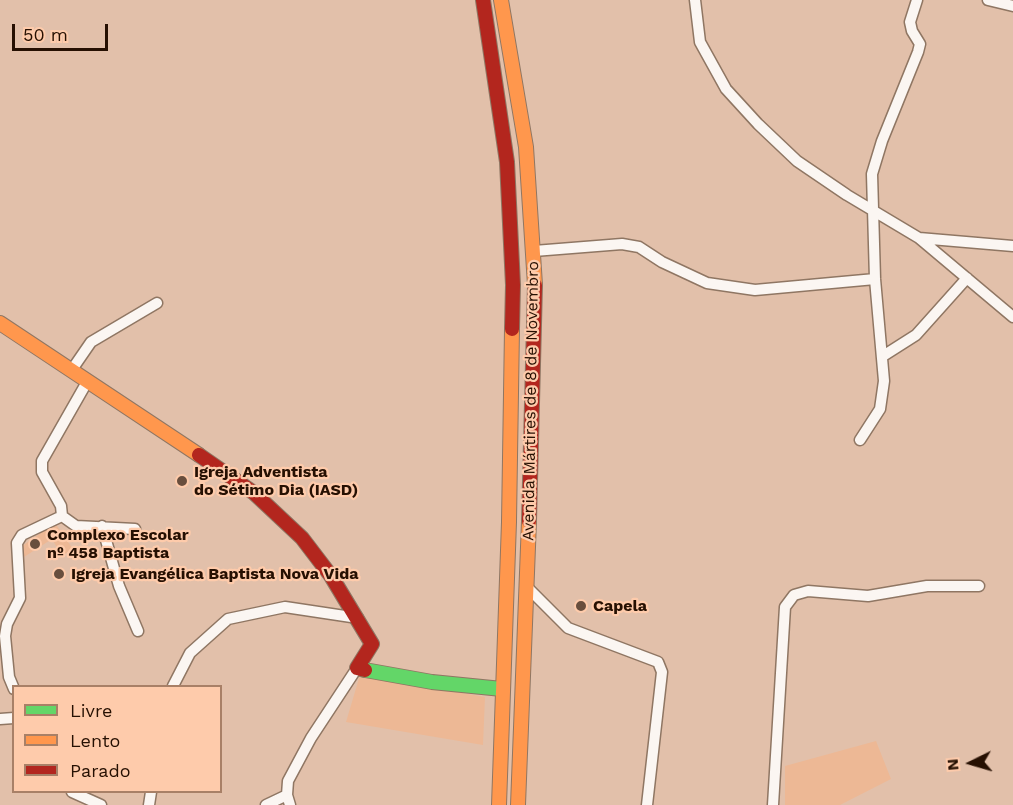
<!DOCTYPE html>
<meta charset="utf-8">
<style>
body{margin:0}
#map{position:relative;width:1013px;height:805px;overflow:hidden;background:#e2c0aa;font-family:"Work Sans",sans-serif}
canvas{display:block}
.legend{position:absolute;left:12px;top:685px;width:210px;height:108px;box-sizing:border-box;background:#fecbab;border:2px solid #a88067;margin:0;padding:8px 10px;list-style:none;font-size:18px;color:#261002}
.legend li{display:flex;align-items:center;gap:12px;height:30px}
.legend b{width:30px;border:2px solid #a88067}
.north{position:absolute;left:941px;top:733px;width:60px;height:60px;-webkit-text-stroke:4px #fecbab;paint-order:stroke;rotate:265deg;font-size:16px;font-weight:700;line-height:24px;text-align:center;color:#261002}
.north::after{content:'';display:block;margin:auto;width:21px;height:27px;background:#261002;clip-path:polygon(50% 0,100% 100%,50% 72%,0 100%)}
.scale{position:absolute;left:12px;top:24px;width:96px;height:27px;box-sizing:border-box;border:3px solid #261002;border-top:0;padding-left:8px;font-size:18px;line-height:21px;white-space:nowrap;color:#261002;-webkit-text-stroke:4px #fecbab;paint-order:stroke}
</style>
<div id="map">
<canvas width="1013" height="805"></canvas>
<ul class="legend">
<li><b style="height:8px;background:#63d668"></b>Livre</li>
<li><b style="height:8px;background:#ff974d"></b>Lento</li>
<li><b style="height:8px;background:#b3261e"></b>Parado</li>
</ul>
<div class="north">N</div>
<div class="scale">50 m</div>
</div>
<script>
const ctx = document.querySelector('canvas').getContext('2d');
ctx.lineJoin = 'round';
function fill(path, color) { ctx.fillStyle = color; ctx.fill(path, 'evenodd'); }
const poly = rows => new Path2D(rows.map(r => 'M' + r).join(''));
function stroke(path, color, width, dash) { ctx.strokeStyle = color; ctx.lineWidth = width; ctx.lineCap = dash ? 'butt' : 'round'; ctx.setLineDash(dash || []); ctx.stroke(path); }
function write(font, color, halo, rows, align = 'center') {
  ctx.font = font + ' "Work Sans",sans-serif'; ctx.lineWidth = 4.5; ctx.setLineDash([]); ctx.textBaseline = 'middle'; ctx.strokeStyle = halo; ctx.fillStyle = color; for (const [text, x, y, turn = 0] of rows) {
    ctx.save(); ctx.translate(x, y); ctx.rotate((+turn || 0) * Math.PI / 180); ctx.textAlign = isNaN(turn) ? turn : align; if (halo) ctx.strokeText(text, 0, 0); ctx.fillText(text, 0, 0); ctx.restore();
  }
}
const built = poly([
 [55,523,73,549,62,556,52,539,24,557,18,549],
 [360,675,485,697,483,745,346,722],
 [876,741,891,779,840,805,785,805,785,766]
]);
const street = poly([
 [695,0,700,42,726,89,758,124,797,161,847,195,919,238,1013,317],
 [988,0,1013,6],
 [919,238,1013,246],
 [534,251,622,244,639,247,662,262,707,283,755,290,875,279],
 [883,356,916,335,967,278],
 [71,371,91,342,157,303],
 [860,440,880,409,884,381,875,279,872,174,882,141,918,52,920,44,912,31,910,22,917,0],
 [62,516,76,526,135,529],
 [102,526,119,586,138,631],
 [526,586,568,628,658,662,662,672,647,805],
 [173,686,190,653,228,619,285,607,358,618],
 [14,689,9,677,5,636,7,624,20,598,17,543,22,535,62,516,61,506,42,472,42,461,87,382],
 [0,719,14,718],
 [72,792,101,805],
 [149,805,151,792],
 [266,805,287,795],
 [290,805,287,795,288,781,311,738,357,668],
 [773,805,785,607,794,595,808,591,868,596,927,586,979,586]
]);
const fast = poly([
 [365,670,432,682,502,689]
]);
const slow = poly([
 [501,0,526,147,535,285],
 [0,323,199,455],
 [499,805,509,522,512,329],
 [518,805,529,521]
]);
const jam = poly([
 [483,0,507,162,513,285,512,329],
 [199,455,254,493,302,538,331,576,372,644,357,668,365,670],
 [529,521,535,285]
]);
const markers = [
 [182,481,6,"#684e3d"],
 [35,544,6,"#684e3d"],
 [59,574,6,"#684e3d"],
 [581,606,6,"#684e3d"]
];
const streetNames = [
 ["Avenida Mártires de 8 de Novembro",531,401,-89]
];
const poiNames = [
 ["Igreja Adventista",194,472],
 ["do Sétimo Dia (IASD)",194,490],
 ["Complexo Escolar",47,535],
 ["nº 458 Baptista",47,553],
 ["Igreja Evangélica Baptista Nova Vida",71,574],
 ["Capela",593,606]
];
fill(built, '#edb895');
stroke(street, '#8f7663', 13);
stroke(fast, '#8f7663', 16);
stroke(slow, '#8f7663', 16);
stroke(jam, '#8f7663', 16);
stroke(street, '#fbf6f2', 10);
stroke(fast, '#63d668', 14);
stroke(slow, '#ff974d', 14);
stroke(jam, '#b3261e', 14);
for (const [x, y, r, color] of markers) { const dot = new Path2D(); dot.arc(x, y, r, 0, 2 * Math.PI); ctx.fillStyle = color; ctx.fill(dot); stroke(dot, '#fecbab', 2); }
write('16px', '#261002', '#fecbab', streetNames);
write('bold 16px', '#261002', '#fecbab', poiNames, 'left');
</script>
